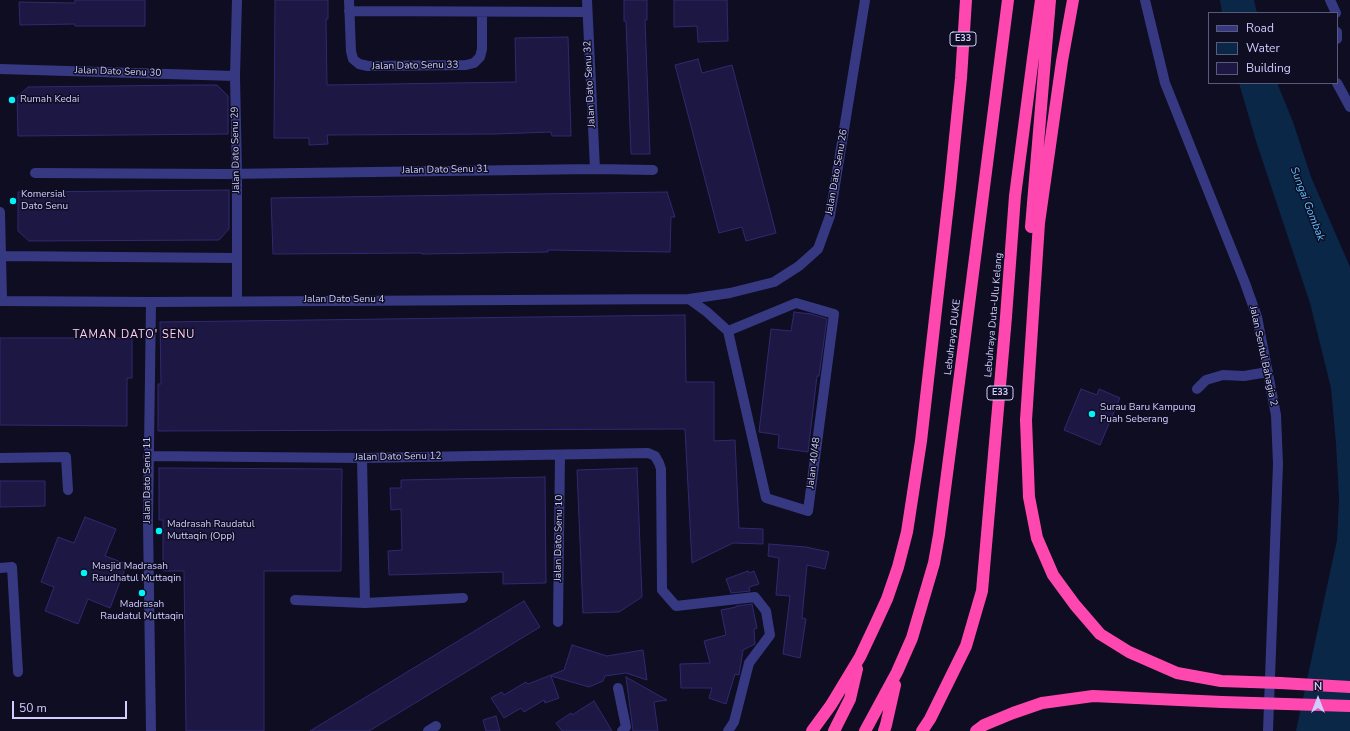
<!DOCTYPE html>
<style>
body{margin:0}
#map{position:relative;width:1350px;height:731px;overflow:hidden;background:#0e0d22;font-family:"Nunito Sans",sans-serif}
canvas{display:block}
.legend{position:absolute;left:1208px;top:12px;width:130px;height:72px;box-sizing:border-box;background:#0e0d22;border:1px solid #5b5a7a;margin:0;padding:5px 7px;list-style:none;font-size:12px;color:#cfcdff}
.legend li{display:flex;align-items:center;gap:8px;height:20px}
.legend b{width:20px;border:1px solid #5b5a7a}
.north{position:absolute;left:1298px;top:679px;width:40px;height:40px;-webkit-text-stroke:3px #0e0d22;paint-order:stroke;rotate:0deg;font-size:11px;font-weight:700;line-height:16px;text-align:center;color:#cfcdff}
.north::after{content:'';display:block;margin:auto;width:14px;height:18px;background:#cfcdff;clip-path:polygon(50% 0,100% 100%,50% 72%,0 100%)}
.scale{position:absolute;left:12px;top:701px;width:115px;height:18px;box-sizing:border-box;border:2px solid #cfcdff;border-top:0;padding-left:5px;font-size:12px;line-height:14px;white-space:nowrap;color:#cfcdff;-webkit-text-stroke:3px #0e0d22;paint-order:stroke}
</style>
<div id="map">
<canvas width="1350" height="731"></canvas>
<ul class="legend">
<li><b style="height:5px;background:#363982"></b>Road</li>
<li><b style="height:11px;background:#0b2748"></b>Water</li>
<li><b style="height:11px;background:#1d1843"></b>Building</li>
</ul>
<div class="north">N</div>
<div class="scale">50 m</div>
</div>
<script>
const ctx = document.querySelector('canvas').getContext('2d');
ctx.lineJoin = 'round';
function fill(path, color) { ctx.fillStyle = color; ctx.fill(path, 'evenodd'); }
const poly = rows => new Path2D(rows.map(r => 'M' + r).join(''));
function stroke(path, color, width, dash) { ctx.strokeStyle = color; ctx.lineWidth = width; ctx.lineCap = dash ? 'butt' : 'round'; ctx.setLineDash(dash || []); ctx.stroke(path); }
function write(font, color, halo, rows, align = 'center') {
  ctx.font = font + ' "Nunito Sans",sans-serif'; ctx.lineWidth = 3; ctx.setLineDash([]); ctx.textBaseline = 'middle'; ctx.strokeStyle = halo; ctx.fillStyle = color; for (const [text, x, y, turn = 0] of rows) {
    ctx.save(); ctx.translate(x, y); ctx.rotate((+turn || 0) * Math.PI / 180); ctx.textAlign = isNaN(turn) ? turn : align; if (halo) ctx.strokeText(text, 0, 0); ctx.fillText(text, 0, 0); ctx.restore();
  }
}
const water = poly([
 [1220,0,1254,0,1257,13,1222,13],
 [1239,83,1277,83,1293,122,1311,177,1350,267,1350,731,1296,731,1337,540,1339,499,1336,443,1331,388,1310,303,1256,141]
]);
const building = poly([
 [75,0,145,0,145,26,75,26,75,24,20,25,19,2,75,3,75,0],
 [275,0,328,0,328,19,326,19,327,85,516,82,515,38,568,37,571,136,552,136,551,132,495,134,327,135,328,144,309,145,309,138,274,138,275,0],
 [624,0,647,0,647,20,645,20,650,154,631,154,626,21,624,21,624,0],
 [674,0,727,0,728,41,698,42,697,26,674,27,674,0],
 [698,59,702,73,732,65,776,233,746,241,742,227,719,233,675,65,698,59],
 [193,85,217,85,228,96,228,134,18,136,17,97,28,87,193,85],
 [229,190,229,229,219,240,29,241,18,231,18,192,229,190],
 [667,192,675,217,671,217,670,252,548,250,548,252,422,254,422,253,273,254,271,198,667,192],
 [794,312,811,314,827,319,819,376,817,376,808,452,778,448,779,435,759,432,771,329,791,331,794,312],
 [685,315,686,382,714,382,714,441,735,440,739,528,763,529,763,544,733,543,692,563,685,429,158,431,158,384,161,384,160,322,685,315],
 [0,338,132,338,132,378,127,378,127,426,0,425,0,338],
 [1081,389,1097,395,1099,389,1120,398,1100,445,1064,430,1081,389],
 [159,468,342,469,341,571,264,571,264,731,186,731,184,571,163,571,163,520,159,520,159,468],
 [637,468,642,597,619,612,583,613,577,470,637,468],
 [545,477,546,583,503,584,503,572,389,575,388,551,402,550,401,509,391,510,390,488,401,488,401,480,545,477],
 [0,481,45,481,45,506,0,507,0,481],
 [85,517,116,529,105,556,127,564,110,608,88,599,78,624,45,611,54,587,41,582,58,537,74,543,85,517],
 [769,544,806,547,829,552,825,569,807,565,802,618,806,619,800,658,783,654,790,596,776,595,779,558,768,556,769,544],
 [748,571,749,573,754,571,759,584,749,587,750,591,731,593,726,579,748,571],
 [524,601,540,627,369,731,310,731,524,601],
 [752,604,757,628,754,629,755,644,743,650,739,675,735,674,726,704,709,698,712,688,681,688,680,664,710,663,704,641,726,635,721,610,736,607,736,606,752,604],
 [572,645,607,656,643,650,647,680,626,673,605,676,603,681,589,687,551,676,559,698,545,703,544,700,524,712,521,708,504,718,491,698,502,692,504,695,526,682,528,684,564,670,572,645],
 [626,677,667,700,654,702,658,731,633,731,626,677],
 [594,701,612,731,562,731,556,723,571,713,572,715,594,701],
 [496,716,500,731,486,731,483,720,496,716]
]);
const minor = poly([
 [349,0,351,51,353,59,359,64,368,66,466,65,474,63,480,57,482,49,482,12],
 [587,0,595,169],
 [1145,0,1165,83,1245,283,1257,317,1276,415,1278,464,1268,731],
 [1330,0,1336,13],
 [349,11,587,12],
 [1337,32,1337,39],
 [0,69,235,76],
 [1337,83,1350,107],
 [35,173,225,174,595,169,653,170],
 [0,212,2,300],
 [0,256,236,258],
 [689,299,707,312,728,331,766,498,808,511,834,314,796,303,728,331],
 [237,300,237,173,235,76,237,0],
 [0,301,151,302,689,299,730,293,774,282,799,266,818,249,830,216,865,0],
 [1197,389,1206,380,1223,375,1244,376,1268,372],
 [148,456,362,458,648,453,655,456,659,463,661,469,662,590,676,606,755,597,766,611,770,635,749,663,734,722,728,731],
 [0,458,66,457,68,490],
 [362,458,365,603],
 [0,568,12,567,18,672],
 [295,600,365,603,463,598],
 [558,622,560,455],
 [618,688,626,727,622,731],
 [151,731,148,521,151,302],
 [428,731,436,726]
]);
const highway = poly([
 [1031,227,1050,0],
 [1026,420,1039,223,1062,61,1073,0],
 [1280,683,1350,687],
 [812,731,831,705,860,657,876,623,887,599,898,567,907,532,921,441,950,187,961,78,966,0],
 [834,731,850,699,857,669],
 [865,731,897,672,912,638,934,563,939,535,961,367,1008,0],
 [884,731,886,725,895,685],
 [922,731,930,719,966,646,982,591,1006,317,1015,196,1033,58,1041,0],
 [976,731,984,725,1013,713,1042,703,1093,696,1222,702]
]);
const highwayBridge = poly([
 [1026,420,1029,497,1037,538,1053,575,1075,605,1100,634,1129,652,1177,673,1221,681,1280,683],
 [1222,702,1350,706]
]);
const markers = [
 [12,100,4,"#00f4f8"],
 [13,201,4,"#00f4f8"],
 [1092,414,4,"#00f4f8"],
 [159,531,4,"#00f4f8"],
 [84,573,4,"#00f4f8"],
 [142,593,4,"#00f4f8"]
];
const shields = [
 [963,39,26],
 [1000,393,26]
];
const shieldNames = [
 ["E33",963,39],
 ["E33",1000,393]
];
const streetNames = [
 ["Jalan Dato Senu 33",415,66,-1],
 ["Jalan Dato Senu 30",118,72,2],
 ["Jalan Dato Senu 32",590,84,-93],
 ["Jalan Dato Senu 29",236,150,-91],
 ["Jalan Dato Senu 31",445,170,-1],
 ["Jalan Dato Senu 26",837,172,-80],
 ["Jalan Dato Senu 4",344,300],
 ["Lebuhraya Duta-Ulu Kelang",994,315,-85],
 ["Lebuhraya DUKE",953,337,-83],
 ["Jalan Sentul Bahagia 2",1263,356,78],
 ["Jalan Dato Senu 12",398,457,-1],
 ["Jalan 40/48",814,463,-83],
 ["Jalan Dato Senu 11",148,480,-90],
 ["Jalan Dato Senu 10",559,538,-89]
];
const poiNames = [
 ["Rumah Kedai",20,100],
 ["Komersial",21,195],
 ["Dato Senu",21,207],
 ["Surau Baru Kampung",1100,408],
 ["Puah Seberang",1100,420],
 ["Madrasah Raudatul",167,525],
 ["Muttaqin (Opp)",167,537],
 ["Masjid Madrasah",92,567],
 ["Raudhatul Muttaqin",92,579],
 ["Madrasah",142,605,"center"],
 ["Raudatul Muttaqin",142,617,"center"]
];
const waterNames = [
 ["Sungai Gombak",1307,204,69]
];
const neighbourhoodNames = [
 ["TAMAN DATO' SENU",134,335]
];
fill(water, '#0b2748');
fill(building, '#1d1843');
stroke(building, '#312970', 1);
stroke(minor, '#363982', 10);
stroke(highway, '#ff48af', 12);
stroke(highwayBridge, '#ff48af', 12);
for (const [x, y, r, color] of markers) { const dot = new Path2D(); dot.arc(x, y, r, 0, 2 * Math.PI); ctx.fillStyle = color; ctx.fill(dot); stroke(dot, '#0e0d22', 1.5); }
for (const [x, y, w] of shields) { const box = new Path2D(); box.roundRect(x - w / 2, y - 7, w, 14, 3); ctx.fillStyle = '#0e0d22'; ctx.fill(box); stroke(box, '#cfcdff', 1); }
write('bold 9px', '#cfcdff', null, shieldNames);
write('10px', '#cfcdff', '#0e0d22', streetNames);
write('10px', '#cfcdff', '#0e0d22', poiNames, 'left');
write('italic 11px', '#5bc1ff', '#0e0d22', waterNames);
ctx.letterSpacing = '1px';
write('11px', '#ffcff2', '#0e0d22', neighbourhoodNames);
ctx.letterSpacing = '0px';
</script>
